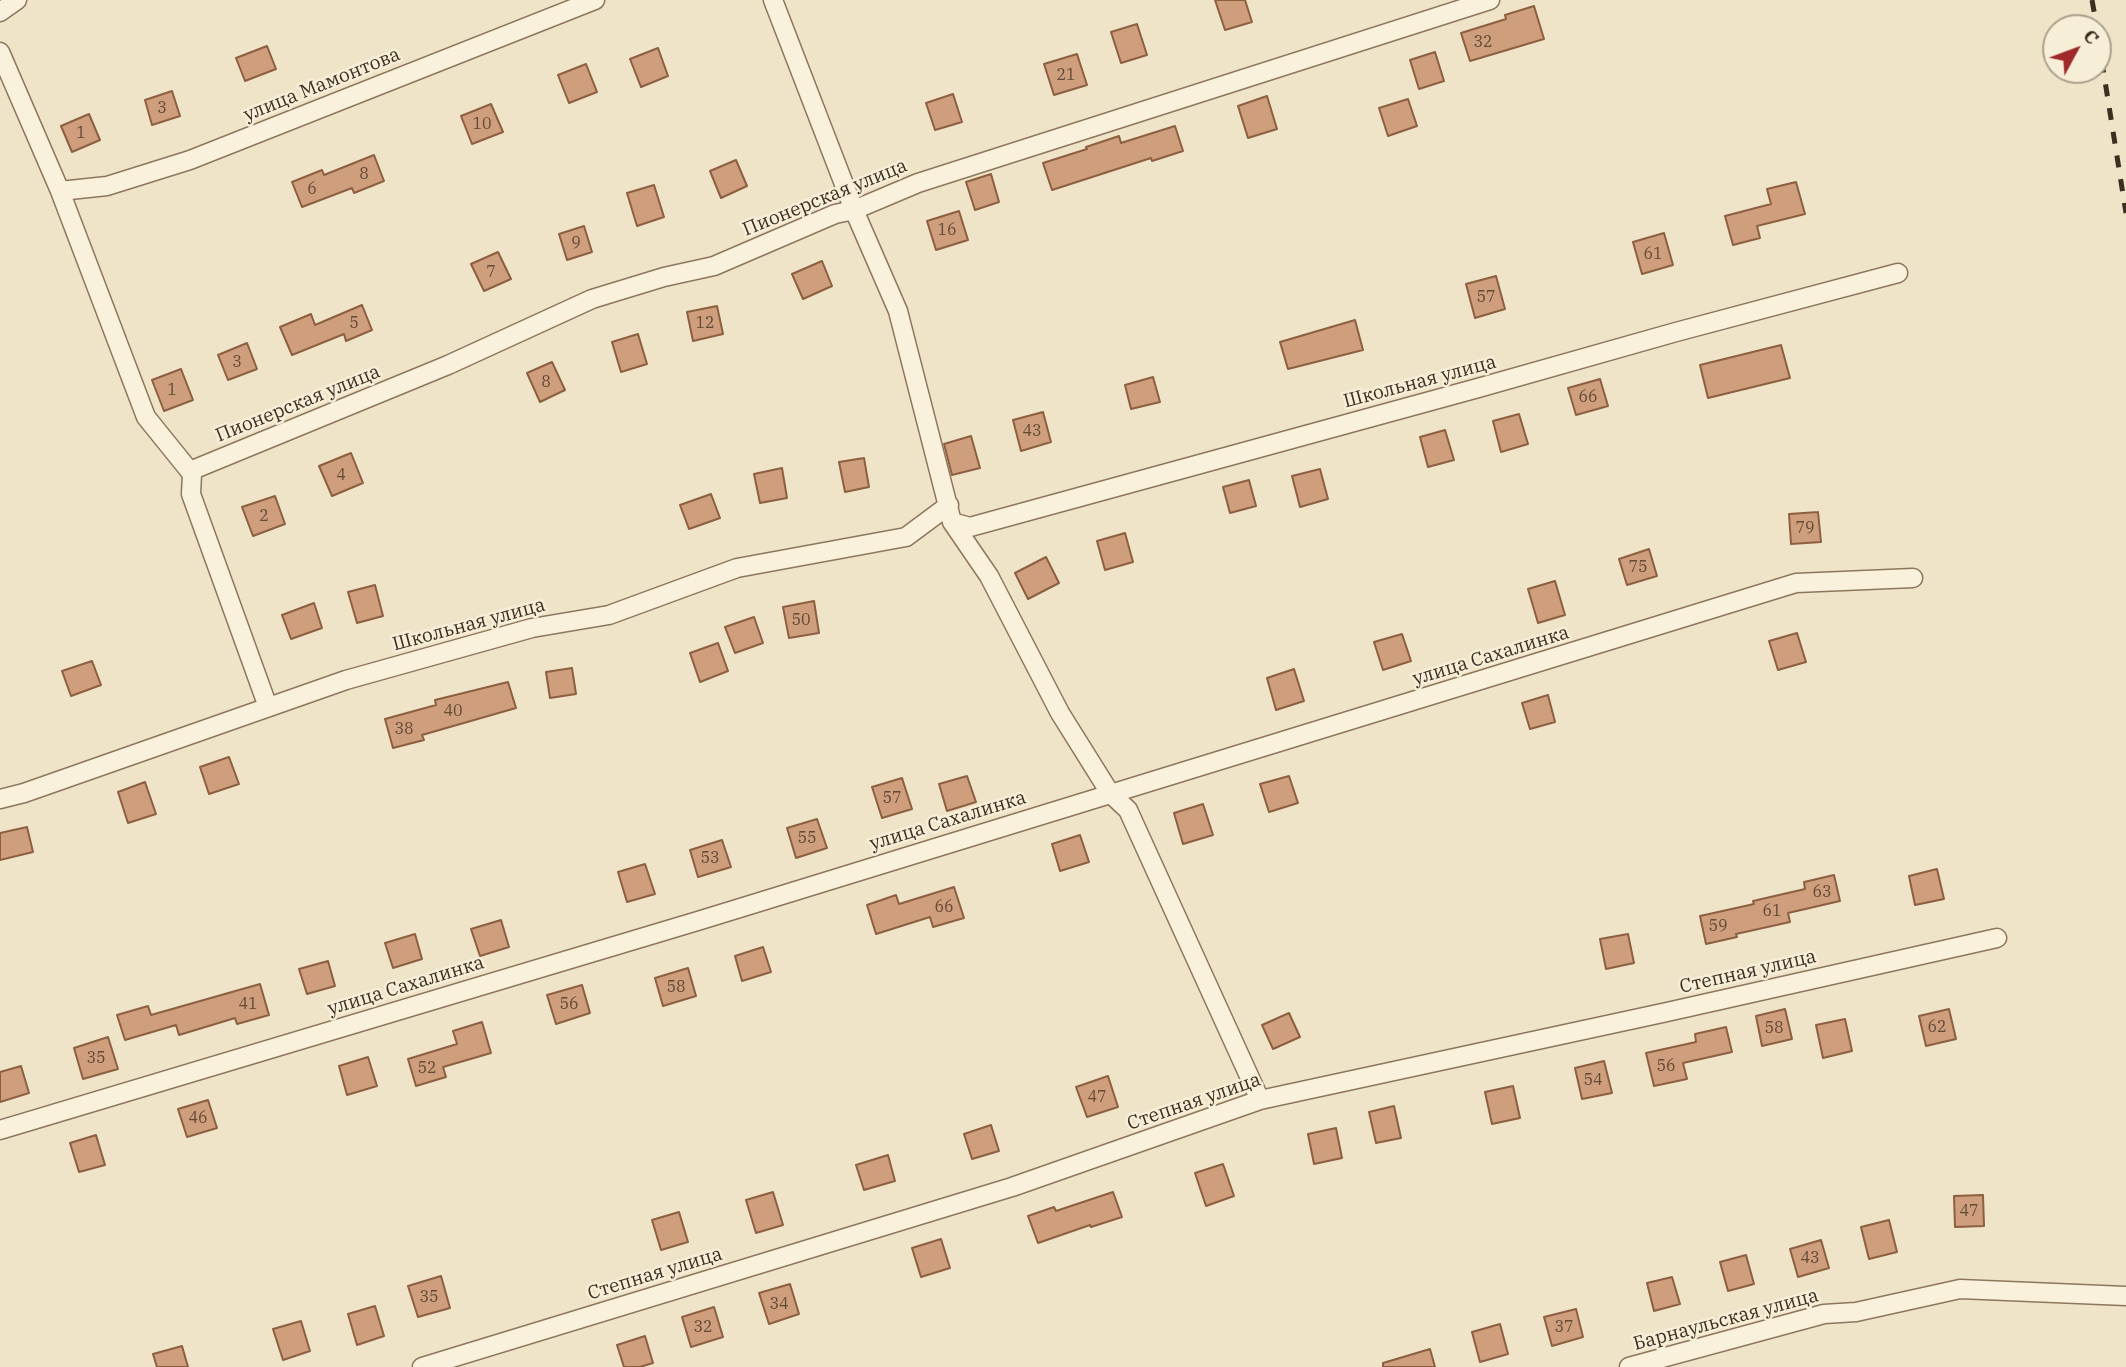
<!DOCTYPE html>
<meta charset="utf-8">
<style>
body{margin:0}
#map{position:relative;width:2126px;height:1367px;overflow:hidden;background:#f0e4c8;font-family:"IBM Plex Serif",serif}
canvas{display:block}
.north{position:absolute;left:2042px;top:14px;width:70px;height:70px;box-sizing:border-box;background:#f7eed8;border:2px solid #ada18e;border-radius:50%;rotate:49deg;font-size:19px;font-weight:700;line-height:28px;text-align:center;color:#3d2e20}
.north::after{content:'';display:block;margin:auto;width:24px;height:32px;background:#9e2a2b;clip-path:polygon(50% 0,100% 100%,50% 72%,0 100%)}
</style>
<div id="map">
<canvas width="2126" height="1367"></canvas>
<div class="north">С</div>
</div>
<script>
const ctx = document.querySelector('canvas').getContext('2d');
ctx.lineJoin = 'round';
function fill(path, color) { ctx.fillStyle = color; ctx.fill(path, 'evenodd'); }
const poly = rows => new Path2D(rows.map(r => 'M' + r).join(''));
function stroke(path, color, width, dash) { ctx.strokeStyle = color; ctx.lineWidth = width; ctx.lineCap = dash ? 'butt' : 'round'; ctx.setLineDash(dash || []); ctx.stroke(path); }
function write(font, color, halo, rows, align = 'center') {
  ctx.font = font + ' "IBM Plex Serif",serif'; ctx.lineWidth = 5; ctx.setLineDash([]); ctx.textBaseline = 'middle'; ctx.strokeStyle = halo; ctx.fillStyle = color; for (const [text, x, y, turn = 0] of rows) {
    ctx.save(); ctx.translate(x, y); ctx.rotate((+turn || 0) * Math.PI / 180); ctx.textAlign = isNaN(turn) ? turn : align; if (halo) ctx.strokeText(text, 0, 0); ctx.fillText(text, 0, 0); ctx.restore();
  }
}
const building = poly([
 [1215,0,1245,0,1252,22,1225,30,1215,0],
 [1534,6,1544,39,1470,61,1461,33,1506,19,1505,15,1534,6],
 [1137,24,1147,55,1121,63,1111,32,1137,24],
 [267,46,276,69,245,81,236,58,267,46],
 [658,48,668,76,641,87,630,59,658,48],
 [1435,52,1444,81,1419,89,1410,60,1435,52],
 [1077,54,1087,85,1054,95,1044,64,1077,54],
 [586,64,597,92,569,103,558,75,586,64],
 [172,91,180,116,152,125,145,100,172,91],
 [953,94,962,122,935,130,926,103,953,94],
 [1267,96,1277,129,1248,138,1238,106,1267,96],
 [1408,99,1417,126,1388,136,1379,108,1408,99],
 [491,104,503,132,472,144,461,116,491,104],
 [89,114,100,140,72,152,61,126,89,114],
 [1175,126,1183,151,1152,161,1151,158,1052,190,1043,163,1087,149,1086,147,1119,136,1121,143,1175,126],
 [374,155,384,181,354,193,352,188,302,207,292,182,322,170,324,175,374,155],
 [736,160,747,186,721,198,710,171,736,160],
 [991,174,999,202,975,210,966,182,991,174],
 [1796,182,1805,214,1757,226,1760,238,1733,245,1725,216,1771,204,1767,189,1796,182],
 [654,185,664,217,637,226,627,193,654,185],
 [959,211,968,240,936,250,927,221,959,211],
 [584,226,592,252,567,260,559,234,584,226],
 [1664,233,1673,265,1642,274,1633,242,1664,233],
 [498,252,511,279,484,291,471,264,498,252],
 [822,261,832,286,803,299,792,274,822,261],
 [1496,276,1505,309,1475,318,1466,284,1496,276],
 [362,305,372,330,346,341,344,334,292,355,280,327,311,314,315,325,362,305],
 [717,306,723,334,693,341,687,312,717,306],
 [1355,320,1363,350,1288,369,1280,342,1355,320],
 [638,334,647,364,621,372,612,342,638,334],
 [247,343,257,369,228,380,218,355,247,343],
 [1781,345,1790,378,1708,398,1700,365,1781,345],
 [552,362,565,390,540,402,527,373,552,362],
 [181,369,193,400,164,411,152,380,181,369],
 [1153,377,1160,402,1131,409,1125,385,1153,377],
 [1600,379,1608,406,1576,415,1568,388,1600,379],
 [1043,412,1051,442,1021,451,1013,420,1043,412],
 [1519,414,1528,444,1501,452,1493,421,1519,414],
 [1445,430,1454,460,1428,467,1420,437,1445,430],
 [971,436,980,468,952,475,944,444,971,436],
 [351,453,363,483,332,496,319,466,351,453],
 [864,458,869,487,845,492,839,462,864,458],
 [782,468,787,498,760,503,754,474,782,468],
 [1320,469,1328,499,1300,507,1292,476,1320,469],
 [1249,480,1256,506,1230,513,1223,487,1249,480],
 [711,494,720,518,689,529,680,505,711,494],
 [275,496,285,524,253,536,242,507,275,496],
 [1818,512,1821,542,1791,544,1789,514,1818,512],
 [1125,533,1133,562,1105,570,1097,541,1125,533],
 [1649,549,1657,576,1627,585,1619,559,1649,549],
 [1046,557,1059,583,1028,599,1015,573,1046,557],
 [1555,581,1565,615,1538,623,1528,589,1555,581],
 [375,585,383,616,357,623,348,592,375,585],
 [814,601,819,633,789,638,783,607,814,601],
 [314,603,322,628,291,639,282,615,314,603],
 [754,617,763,643,735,653,725,627,754,617],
 [1797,633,1806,662,1778,670,1769,641,1797,633],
 [1402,634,1411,661,1383,670,1374,642,1402,634],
 [718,643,728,671,700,682,690,653,718,643],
 [92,661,101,685,71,696,62,671,92,661],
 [572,668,576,694,550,698,546,672,572,668],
 [1294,669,1304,701,1276,710,1267,678,1294,669],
 [508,682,516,708,422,735,424,740,393,748,385,719,436,705,435,700,508,682],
 [1548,695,1555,722,1530,729,1522,703,1548,695],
 [229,757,239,784,209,794,200,767,229,757],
 [967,776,976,802,947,811,939,784,967,776],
 [1289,776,1298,803,1269,812,1260,784,1289,776],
 [902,778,912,809,882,818,872,787,902,778],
 [145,782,156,814,128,823,118,792,145,782],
 [1203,804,1213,835,1183,844,1174,813,1203,804],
 [817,819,827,848,796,858,787,828,817,819],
 [27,827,33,852,0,860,0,833,27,827],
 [1080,835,1089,862,1060,871,1052,844,1080,835],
 [722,840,731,867,698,877,690,850,722,840],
 [645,864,655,894,627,902,618,872,645,864],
 [1937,869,1944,899,1915,905,1909,876,1937,869],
 [1834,875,1840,901,1788,913,1790,922,1736,934,1737,937,1706,944,1700,916,1754,904,1753,901,1805,889,1804,882,1834,875],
 [954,887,964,918,933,927,930,917,876,934,867,905,896,895,899,904,954,887],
 [501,920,509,947,480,956,471,929,501,920],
 [415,934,422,959,393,968,385,943,415,934],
 [1628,934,1634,963,1606,969,1600,939,1628,934],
 [763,947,771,972,742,981,735,956,763,947],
 [328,961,335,986,307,994,299,969,328,961],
 [688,968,696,996,663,1006,655,978,688,968],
 [260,984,269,1015,237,1024,235,1018,179,1035,176,1025,125,1040,117,1015,148,1006,151,1015,260,984],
 [582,985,590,1013,556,1024,547,995,582,985],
 [1785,1009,1792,1039,1762,1046,1756,1016,1785,1009],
 [1949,1009,1956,1039,1926,1046,1919,1016,1949,1009],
 [1289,1013,1300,1037,1273,1049,1262,1025,1289,1013],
 [1845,1019,1852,1051,1823,1058,1816,1025,1845,1019],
 [482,1022,491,1053,443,1067,446,1077,416,1086,408,1059,457,1044,453,1031,482,1022],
 [1726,1027,1732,1052,1683,1063,1687,1079,1654,1086,1646,1053,1696,1042,1695,1034,1726,1027],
 [108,1037,118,1069,83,1079,74,1048,108,1037],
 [368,1057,377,1086,347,1095,339,1066,368,1057],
 [1604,1061,1612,1093,1582,1099,1575,1068,1604,1061],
 [21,1066,29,1093,0,1102,0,1072,21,1066],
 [1108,1076,1118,1107,1087,1117,1076,1087,1108,1076],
 [1513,1086,1520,1118,1492,1124,1485,1092,1513,1086],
 [208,1100,217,1128,187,1137,178,1109,208,1100],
 [1394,1106,1401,1138,1376,1143,1369,1112,1394,1106],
 [991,1125,999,1151,972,1159,964,1134,991,1125],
 [1336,1128,1342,1158,1314,1164,1308,1134,1336,1128],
 [96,1135,105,1165,79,1172,70,1143,96,1135],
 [888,1155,895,1181,864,1190,856,1165,888,1155],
 [1223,1164,1234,1196,1206,1206,1195,1173,1223,1164],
 [773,1192,783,1225,756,1233,746,1200,773,1192],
 [1113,1192,1122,1217,1091,1227,1090,1225,1038,1243,1028,1216,1054,1207,1056,1211,1113,1192],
 [1983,1195,1984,1226,1955,1227,1954,1196,1983,1195],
 [679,1212,688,1242,661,1250,652,1220,679,1212],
 [1889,1220,1897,1252,1869,1259,1861,1227,1889,1220],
 [941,1239,950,1268,921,1277,912,1248,941,1239],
 [1821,1240,1829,1268,1798,1277,1790,1249,1821,1240],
 [1746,1255,1754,1284,1728,1291,1720,1262,1746,1255],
 [441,1276,450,1308,418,1317,408,1286,441,1276],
 [1672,1277,1680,1304,1654,1311,1647,1283,1672,1277],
 [790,1284,799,1314,769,1324,759,1293,790,1284],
 [375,1306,384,1336,357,1345,348,1314,375,1306],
 [714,1307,723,1337,691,1347,682,1317,714,1307],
 [1576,1309,1583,1337,1552,1346,1544,1317,1576,1309],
 [301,1321,310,1351,283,1360,273,1329,301,1321],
 [1500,1324,1508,1354,1480,1362,1472,1332,1500,1324],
 [645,1336,653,1363,640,1367,624,1367,617,1345,645,1336],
 [182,1346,188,1367,157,1367,153,1354,182,1346],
 [1430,1349,1435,1367,1383,1367,1383,1363,1430,1349]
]);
const minor = poly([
 [773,0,854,210,898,311,952,522,989,576,1060,713,1110,793,1128,810,1260,1100],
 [0,12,17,0],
 [0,52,60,191,146,417,192,474,191,494,268,707],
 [60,191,107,186,190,160,595,0],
 [190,471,448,365,592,299,664,277,714,266,835,214,854,210,918,183,1490,0],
 [952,522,970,527,1478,388,1676,332,1898,273],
 [0,799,24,793,346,680,532,628,609,615,737,568,906,537,949,505],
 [0,1130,701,920,1796,583,1913,578],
 [422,1367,1012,1187,1260,1100,1667,1012,1997,938],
 [1629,1367,1824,1314,1856,1312,1960,1289,2126,1296]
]);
const rail = poly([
 [2092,0,2097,28],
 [2098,37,2126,213]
]);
const numberNames = [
 ["32",1483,42],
 ["21",1066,75],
 ["3",162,108],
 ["10",482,124],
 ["1",81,133],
 ["8",364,174],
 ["6",312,189],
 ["16",947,230],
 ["9",576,243],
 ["61",1653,254],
 ["7",491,272],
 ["57",1486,297],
 ["5",354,323],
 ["12",705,323],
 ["3",237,362],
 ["8",546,382],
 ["1",172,390],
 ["66",1588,397],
 ["43",1032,431],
 ["4",341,475],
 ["2",264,516],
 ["79",1805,528],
 ["75",1638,567],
 ["50",801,620],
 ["40",453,711],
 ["38",404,729],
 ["57",892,798],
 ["55",807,838],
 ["53",710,858],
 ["63",1822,892],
 ["66",944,907],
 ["61",1772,911],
 ["59",1718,926],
 ["58",676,987],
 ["41",248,1004],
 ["56",569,1004],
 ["62",1937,1027],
 ["58",1774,1028],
 ["35",96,1058],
 ["56",1666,1066],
 ["52",427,1068],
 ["54",1593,1080],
 ["47",1097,1097],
 ["46",198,1118],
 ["47",1969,1211],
 ["43",1810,1258],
 ["35",429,1297],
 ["34",779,1304],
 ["32",703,1327],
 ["37",1564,1327]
];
const streetNames = [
 ["улица Мамонтова",322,85,-22],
 ["Пионерская улица",825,198,-22],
 ["Школьная улица",1420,382,-15],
 ["Пионерская улица",298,404,-22],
 ["Школьная улица",469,625,-15],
 ["улица Сахалинка",1491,656,-17],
 ["улица Сахалинка",948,821,-17],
 ["Степная улица",1748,972,-13],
 ["улица Сахалинка",406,986,-17],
 ["Степная улица",1194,1102,-19],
 ["Степная улица",655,1274,-17],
 ["Барнаульская улица",1726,1320,-15]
];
fill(building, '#cf9f7d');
stroke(building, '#8d5f41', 2);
stroke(minor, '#8d765c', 21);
stroke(minor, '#faf1dc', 18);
stroke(rail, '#3d2e20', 5, [12, 12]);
write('16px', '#624a37', null, numberNames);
write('19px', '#3d2e20', '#f7eed8', streetNames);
</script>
